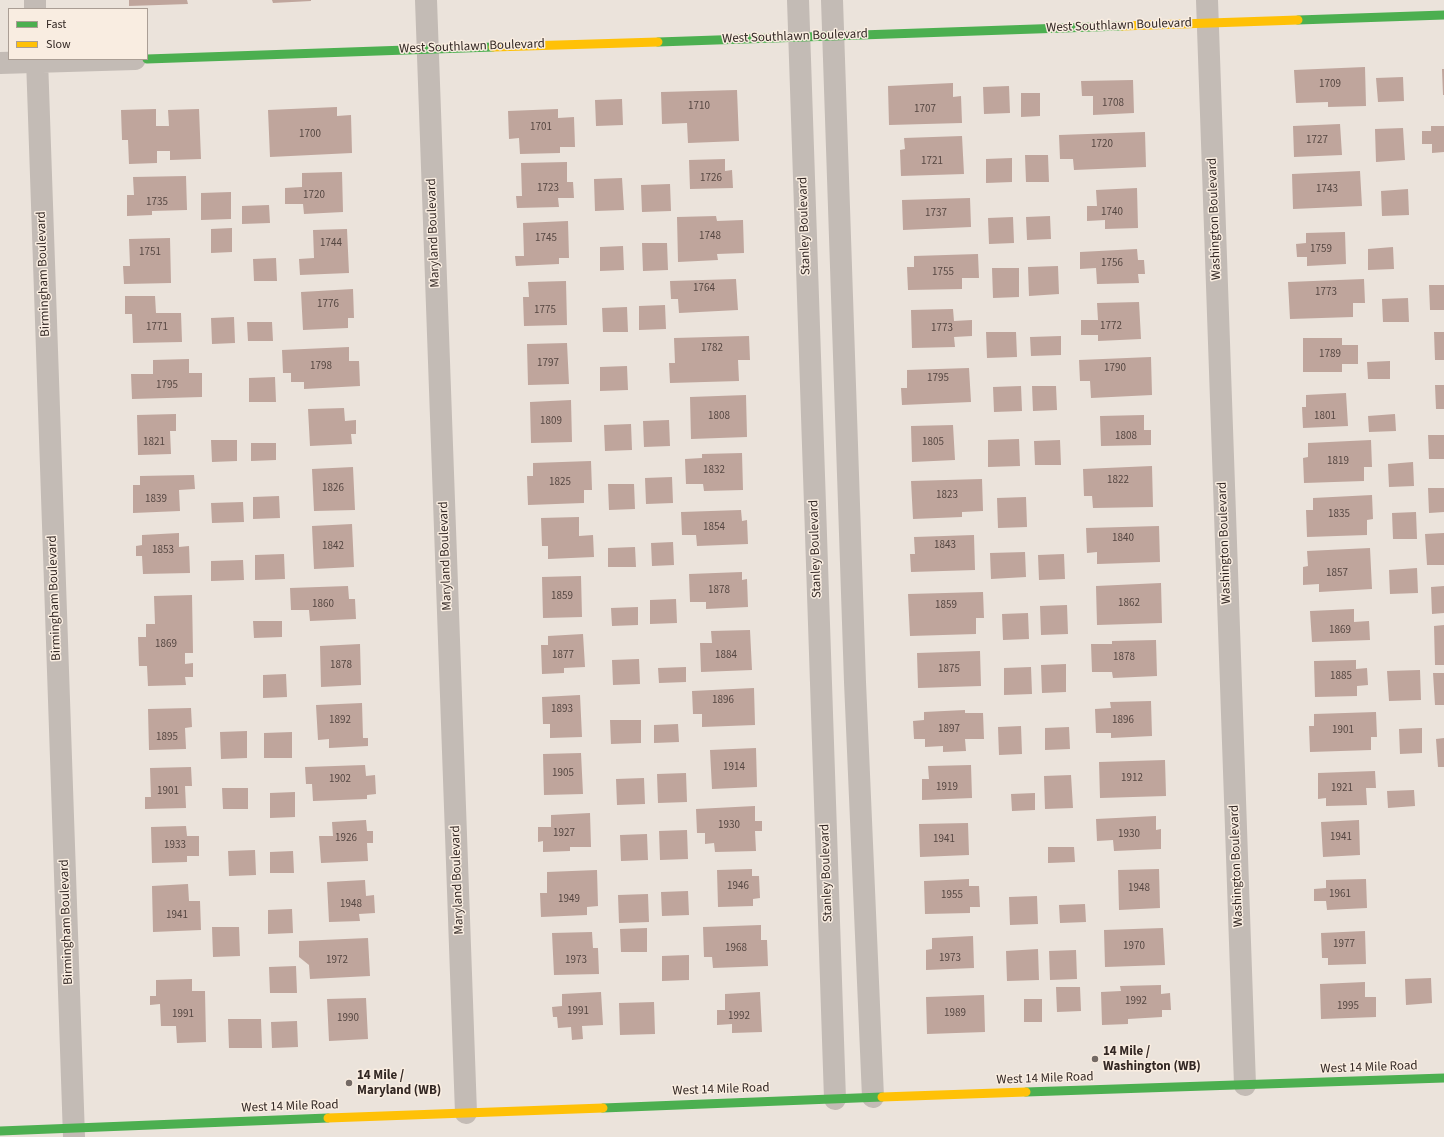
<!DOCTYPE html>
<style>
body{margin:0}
#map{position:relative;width:1444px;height:1137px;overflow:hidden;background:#ebe3db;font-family:"Source Sans 3",sans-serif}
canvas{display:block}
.legend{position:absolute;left:8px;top:8px;width:140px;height:52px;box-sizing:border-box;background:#f9ede1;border:1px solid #aa9e95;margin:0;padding:5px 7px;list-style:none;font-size:12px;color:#332824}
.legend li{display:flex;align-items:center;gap:8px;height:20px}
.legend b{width:20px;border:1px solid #aa9e95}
</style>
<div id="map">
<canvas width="1444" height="1137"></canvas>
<ul class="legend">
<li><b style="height:5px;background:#4caf50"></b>Fast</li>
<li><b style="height:5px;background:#ffc107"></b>Slow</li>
</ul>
</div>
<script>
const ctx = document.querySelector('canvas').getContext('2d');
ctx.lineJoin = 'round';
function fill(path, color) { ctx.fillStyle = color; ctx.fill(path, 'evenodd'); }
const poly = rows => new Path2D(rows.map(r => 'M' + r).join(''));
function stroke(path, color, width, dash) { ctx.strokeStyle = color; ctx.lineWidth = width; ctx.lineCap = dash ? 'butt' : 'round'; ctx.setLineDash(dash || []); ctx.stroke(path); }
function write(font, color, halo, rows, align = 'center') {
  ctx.font = font + ' "Source Sans 3",sans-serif'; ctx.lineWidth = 3; ctx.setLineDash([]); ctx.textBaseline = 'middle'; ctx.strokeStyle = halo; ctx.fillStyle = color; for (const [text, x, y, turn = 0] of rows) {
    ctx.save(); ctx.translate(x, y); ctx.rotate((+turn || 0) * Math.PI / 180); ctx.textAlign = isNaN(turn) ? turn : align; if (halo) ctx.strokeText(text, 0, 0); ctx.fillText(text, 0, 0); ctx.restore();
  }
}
const building = poly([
 [129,0,187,0,188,4,129,6],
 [272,0,311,0,311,1,273,3],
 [1365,67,1366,106,1328,107,1328,102,1296,103,1294,70],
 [1442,69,1444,69,1444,95,1443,95],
 [1403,77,1404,101,1378,102,1376,78],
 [1133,80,1134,113,1093,115,1093,96,1082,96,1081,81],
 [953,83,953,97,961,96,962,123,889,125,888,86],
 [1009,86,1010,113,984,114,983,87],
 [737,90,739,141,688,143,687,123,662,124,661,92],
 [1021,93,1040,93,1040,116,1021,117],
 [622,99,623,125,596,126,595,100],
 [337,107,337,116,351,115,352,153,270,157,268,110],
 [156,109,156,126,169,126,168,110,199,109,201,159,170,160,170,151,157,151,157,163,129,164,128,140,122,140,121,110],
 [558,109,558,118,574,117,575,147,560,147,560,153,520,154,519,138,509,139,508,111],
 [1340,124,1342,155,1294,157,1293,126],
 [1431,126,1444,126,1444,152,1432,153,1432,144,1422,144,1422,131,1431,131],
 [1403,128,1405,160,1376,162,1375,129],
 [1145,132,1146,167,1074,170,1073,159,1060,159,1059,135],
 [962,136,964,174,901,176,900,150,905,149,904,138],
 [1025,155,1048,155,1049,182,1026,182],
 [1012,158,1012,182,986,183,986,159],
 [725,159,725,171,732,170,733,188,690,189,689,160],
 [567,162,567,182,573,182,574,198,558,198,559,207,517,208,516,196,522,196,521,163],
 [1360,171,1362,206,1293,209,1292,174],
 [342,172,343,212,304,214,303,204,285,204,285,188,302,187,302,173],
 [186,176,187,210,152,211,152,215,127,216,127,195,134,195,133,177],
 [622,178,624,210,595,211,594,179],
 [670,184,671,211,642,212,641,185],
 [1137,188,1138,228,1105,229,1105,220,1087,221,1087,206,1097,206,1096,190],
 [1408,189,1409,215,1382,216,1381,191],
 [231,192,231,219,201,220,201,193],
 [970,198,971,227,903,230,902,200],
 [269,205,270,223,242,224,242,206],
 [716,216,717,221,743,220,744,253,717,254,718,260,678,262,677,217],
 [1050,216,1051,239,1027,240,1026,217],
 [1013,217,1014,243,989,244,988,218],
 [568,221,569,258,559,258,559,264,516,266,515,256,524,256,523,223],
 [232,228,232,252,211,253,211,229],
 [347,229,349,273,300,275,299,259,314,258,313,230],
 [1345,232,1346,264,1307,266,1307,257,1297,257,1296,244,1306,243,1306,233],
 [170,238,171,283,124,284,123,266,130,266,129,239],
 [642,243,667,243,668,270,643,271],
 [623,246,624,270,600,271,600,247],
 [1393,247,1394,269,1368,270,1368,249],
 [1137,249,1138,260,1144,260,1145,274,1138,274,1139,283,1097,284,1096,268,1080,269,1080,252],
 [978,254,979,278,962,278,962,289,908,290,907,267,914,267,914,256],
 [276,258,277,281,254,281,253,259],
 [1058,266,1059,294,1029,296,1028,267],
 [992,268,1019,268,1019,297,993,298],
 [736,279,738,310,679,313,678,299,671,299,670,281],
 [1364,279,1365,303,1353,303,1353,317,1290,319,1288,282],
 [566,281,567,325,524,326,523,297,529,297,528,282],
 [1429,285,1444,285,1444,310,1430,310],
 [353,289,354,318,348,318,348,328,303,330,301,292],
 [125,296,155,296,156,313,181,313,182,342,133,343,132,314,125,314],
 [1408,298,1409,322,1383,322,1382,299],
 [1139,302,1141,339,1098,341,1098,335,1081,335,1081,320,1098,320,1097,303],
 [665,305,666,329,639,330,639,306],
 [627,307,628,332,603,332,602,308],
 [953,309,954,321,972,320,972,336,954,337,955,347,912,348,911,310],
 [234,317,235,343,212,344,211,318],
 [247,322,272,322,273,341,248,341],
 [986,332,1016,332,1017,357,987,358],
 [1434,332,1444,332,1444,360,1435,360],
 [749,336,750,360,738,360,739,381,670,383,669,363,675,363,674,338],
 [1061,336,1061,355,1031,356,1030,337],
 [1303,338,1342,338,1342,345,1358,345,1358,364,1342,364,1342,372,1303,372],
 [567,343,569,384,528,385,527,344],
 [349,347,349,361,359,361,360,386,304,389,304,382,291,382,291,373,283,373,282,350],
 [1151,357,1152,395,1091,398,1090,381,1080,381,1079,360],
 [189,359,189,373,202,373,202,397,132,399,131,374,153,374,153,360],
 [1390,361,1390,379,1368,379,1367,362],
 [627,366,628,390,600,391,600,367],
 [969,368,971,402,902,405,901,388,907,388,907,370],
 [275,377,276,402,249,402,249,378],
 [1435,385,1444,385,1444,409,1436,409],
 [1021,386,1022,411,994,412,993,387],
 [1032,386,1056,386,1057,410,1033,411],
 [1346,393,1348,426,1303,428,1302,407,1306,407,1306,395],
 [746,395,747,437,691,439,690,397],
 [571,400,572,442,531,443,530,402],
 [344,408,345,421,356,420,356,434,351,434,352,444,310,446,308,409],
 [176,414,176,431,170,431,171,454,138,455,137,415],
 [1395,414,1396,431,1369,432,1368,416],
 [1144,415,1144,430,1151,430,1151,445,1101,446,1100,416],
 [669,420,670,446,644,447,643,421],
 [631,424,632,450,605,451,604,425],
 [953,425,955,460,912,462,911,426],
 [1428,435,1444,435,1444,459,1429,459],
 [1019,439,1020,466,988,467,988,440],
 [211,440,237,440,237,461,212,462],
 [1060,440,1061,465,1035,465,1034,441],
 [1371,440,1372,467,1364,467,1364,481,1304,483,1303,458,1308,457,1308,443],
 [251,443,276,443,276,460,251,461],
 [742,453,743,490,704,491,703,484,686,484,685,459,702,458,702,454],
 [591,461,592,490,584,490,584,503,528,505,527,476,533,476,533,463],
 [1413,462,1414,486,1389,487,1388,464],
 [1152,466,1153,507,1093,508,1092,496,1084,496,1083,469],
 [353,467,355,510,314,511,312,469],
 [194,475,195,489,179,490,180,511,133,513,133,485,140,485,140,476],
 [672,477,673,503,646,504,645,478],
 [982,479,983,511,962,512,962,517,913,519,911,481],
 [608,484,634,484,635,509,609,510],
 [1428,488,1444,488,1444,512,1429,513],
 [1372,495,1373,519,1367,520,1367,535,1307,537,1306,510,1313,510,1313,498],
 [279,496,280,518,253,519,253,497],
 [1026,497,1027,527,998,528,997,498],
 [243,502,244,522,212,523,211,503],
 [741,510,742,521,747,520,748,544,697,546,696,535,682,535,681,512],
 [1416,512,1417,539,1393,539,1392,513],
 [579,517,579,536,593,535,594,557,548,559,548,546,542,546,541,518],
 [352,524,354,567,314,569,312,526],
 [1159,526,1160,562,1097,564,1097,552,1087,553,1086,528],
 [179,533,179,547,189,546,190,573,143,574,142,556,136,556,136,546,142,545,142,535],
 [1444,533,1444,565,1427,565,1425,534],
 [974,535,975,570,911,572,910,554,915,554,914,537],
 [673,542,674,565,652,566,651,543],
 [635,547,636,567,608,567,608,548],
 [1370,548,1372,589,1319,592,1319,584,1303,585,1303,567,1308,566,1307,551],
 [1025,552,1026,577,991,579,990,553],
 [284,554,285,579,255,580,255,555],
 [1064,554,1065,579,1039,580,1038,555],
 [243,560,244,580,211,581,211,561],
 [1417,568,1418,593,1390,594,1389,570],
 [742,572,742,580,747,579,748,607,706,609,706,602,690,602,689,574],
 [581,576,582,617,543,618,542,577],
 [1161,583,1162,623,1097,625,1096,586],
 [348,586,349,599,355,599,356,619,310,621,309,610,291,610,290,588],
 [1444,586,1444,613,1432,614,1431,587],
 [983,592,984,618,976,618,976,634,910,636,908,594],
 [192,595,193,653,185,653,185,664,193,663,193,677,185,677,186,685,148,686,147,666,139,666,138,637,146,637,146,624,155,624,154,596],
 [676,599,677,623,650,624,650,600],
 [1067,605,1068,634,1041,635,1040,606],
 [638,607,638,625,612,626,611,608],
 [1354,609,1354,622,1369,621,1370,640,1312,642,1310,611],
 [1028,613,1029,639,1003,640,1002,614],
 [253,621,282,621,282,637,254,638],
 [1444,625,1444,665,1435,665,1434,626],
 [750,630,752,670,701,672,700,643,712,643,711,631],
 [583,634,585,667,564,668,564,673,542,674,541,645,548,645,548,636],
 [1156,640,1157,676,1113,678,1112,672,1092,672,1091,644,1112,644,1112,641],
 [360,644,361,685,321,687,320,646],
 [980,651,981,686,918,688,917,653],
 [639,659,640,684,613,685,612,660],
 [1356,660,1356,669,1367,668,1368,685,1357,686,1357,696,1315,697,1314,661],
 [1066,664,1066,692,1042,693,1041,665],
 [686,667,686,682,659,683,658,668],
 [1031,667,1032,694,1004,695,1004,668],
 [1420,670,1421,700,1389,701,1387,671],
 [1433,673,1444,673,1444,705,1435,705],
 [286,674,287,697,263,698,263,675],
 [754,688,755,725,702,727,702,714,693,714,692,691],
 [580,695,582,737,550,738,550,724,543,724,542,697],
 [1151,701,1152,736,1111,738,1111,733,1096,733,1095,709,1111,708,1110,702],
 [362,703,363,738,368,738,368,746,329,748,329,739,318,740,316,705],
 [191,708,192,727,185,728,186,749,149,750,148,709],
 [965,710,965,713,983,713,984,739,965,739,966,751,943,752,943,746,925,747,925,739,914,739,913,721,924,720,924,712],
 [1376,712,1377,737,1371,737,1371,750,1310,752,1309,726,1314,726,1314,714],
 [610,720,641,720,641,743,611,744],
 [678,724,679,742,654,743,654,725],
 [1021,726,1022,754,999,755,998,727],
 [1069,727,1070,749,1045,750,1045,728],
 [1422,728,1422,753,1400,754,1399,729],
 [247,731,247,758,221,759,220,732],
 [292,732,292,758,264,758,264,733],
 [1444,738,1444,767,1438,767,1436,739],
 [756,748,757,787,712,789,710,750],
 [581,753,583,794,544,795,543,754],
 [1165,760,1166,796,1100,798,1099,762],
 [365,765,366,776,375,775,376,794,367,795,367,799,313,801,312,784,306,784,305,767],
 [971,765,972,798,922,800,922,779,929,779,928,766],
 [191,767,192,786,185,786,186,808,145,809,145,797,151,797,150,768],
 [1375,771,1376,788,1366,788,1367,805,1326,806,1326,798,1318,799,1318,773],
 [686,773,687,802,658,803,657,774],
 [1071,775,1073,808,1045,809,1044,776],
 [644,778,645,804,617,805,616,779],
 [222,788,248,788,248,809,223,809],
 [1414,790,1415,806,1388,808,1387,791],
 [295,792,295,817,270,818,270,793],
 [1035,793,1035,810,1012,811,1011,794],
 [755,806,755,821,762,821,762,831,755,831,756,851,715,852,714,843,705,844,705,833,697,833,696,809],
 [590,813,591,847,570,847,570,851,543,852,543,841,538,842,538,827,551,827,551,815],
 [1156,816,1156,830,1161,829,1161,849,1114,851,1113,840,1097,841,1096,819],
 [366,820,367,831,373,831,373,843,367,843,368,861,321,863,319,836,333,836,332,822],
 [1359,820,1360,855,1323,857,1321,822],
 [968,823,969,855,920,857,919,824],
 [186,826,187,836,199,836,199,856,187,856,187,862,152,863,151,827],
 [687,830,688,859,660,860,659,831],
 [647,834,648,860,621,861,620,835],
 [1048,847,1074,847,1075,862,1048,863],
 [255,850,256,875,229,876,228,851],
 [293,851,294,873,270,873,270,852],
 [752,869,752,876,759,876,760,898,753,899,753,906,718,907,717,870],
 [1159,869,1160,908,1119,910,1118,870],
 [597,870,598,906,587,907,587,915,541,917,540,893,547,893,547,872],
 [969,879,969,886,979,886,980,907,970,907,970,913,925,914,924,881],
 [1366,879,1367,908,1327,910,1326,901,1314,901,1314,889,1326,888,1326,880],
 [365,880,366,896,374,895,375,913,359,914,360,921,329,922,327,882],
 [188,884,189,901,200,901,201,930,153,932,152,886],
 [688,891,689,915,662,916,661,892],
 [648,894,649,922,619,923,618,895],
 [1037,896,1038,924,1010,925,1009,897],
 [1085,904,1086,922,1060,923,1059,905],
 [292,909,293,933,268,934,268,910],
 [761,925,761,940,767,940,768,966,713,968,712,957,704,957,703,927],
 [212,927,239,927,240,956,213,957],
 [647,928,647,952,621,952,620,929],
 [1163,928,1165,965,1105,967,1104,930],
 [1365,931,1366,964,1328,965,1328,958,1322,958,1321,933],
 [592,932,593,948,598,948,599,974,554,975,552,933],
 [973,936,974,968,926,970,926,950,932,949,932,938],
 [368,938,370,976,310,979,309,965,299,957,299,941],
 [1038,949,1039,980,1007,981,1006,951],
 [1076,950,1077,979,1050,980,1049,951],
 [689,955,689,980,662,981,662,956],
 [296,966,297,993,270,993,269,967],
 [1431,978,1432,1003,1406,1005,1405,979],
 [192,979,192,991,205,991,206,1042,177,1043,176,1026,161,1026,160,1004,150,1005,150,996,156,996,156,980],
 [1365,982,1365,997,1376,997,1376,1017,1321,1019,1320,984],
 [1161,985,1161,994,1170,993,1171,1010,1162,1010,1162,1017,1128,1019,1128,1024,1102,1025,1101,992,1121,991,1120,986],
 [1056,987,1080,987,1081,1011,1057,1012],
 [601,992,603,1025,582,1026,583,1039,572,1040,571,1027,558,1028,557,1017,553,1017,552,1007,562,1006,562,994],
 [760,992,762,1032,732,1033,732,1024,717,1025,717,1010,725,1010,725,994],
 [984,995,985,1032,927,1034,926,997],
 [366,998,368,1039,329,1041,327,999],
 [1024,999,1042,999,1042,1022,1024,1022],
 [654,1002,655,1034,620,1035,619,1003],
 [228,1019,261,1019,262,1048,229,1048],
 [297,1021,298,1047,272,1048,271,1022]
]);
const street = poly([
 [35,0,35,9],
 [426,0,466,1113],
 [798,0,835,1099],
 [832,0,855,682,873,1097],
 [1207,0,1245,1085],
 [37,59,74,1137],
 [0,63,135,59]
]);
const fast = poly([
 [1298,20,1444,15],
 [658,42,1122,26],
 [147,59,493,47],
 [1026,1092,1444,1078],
 [603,1108,882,1097],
 [0,1131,328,1118]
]);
const slow = poly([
 [1122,26,1298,20],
 [493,47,658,42],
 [882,1097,1026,1092],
 [328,1118,603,1108]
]);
const markers = [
 [1095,1059,4,"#736964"],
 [349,1083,4,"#736964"]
];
const numberNames = [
 ["1709",1330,85],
 ["1708",1113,104],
 ["1710",699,107],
 ["1707",925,110],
 ["1701",541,128],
 ["1700",310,135],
 ["1727",1317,141],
 ["1720",1102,145],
 ["1721",932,162],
 ["1726",711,179],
 ["1723",548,189],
 ["1743",1327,190],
 ["1720",314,196],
 ["1735",157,203],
 ["1740",1112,213],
 ["1737",936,214],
 ["1748",710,237],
 ["1745",546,239],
 ["1744",331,244],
 ["1759",1321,250],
 ["1751",150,253],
 ["1756",1112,264],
 ["1755",943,273],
 ["1764",704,289],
 ["1773",1326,293],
 ["1776",328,305],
 ["1775",545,311],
 ["1772",1111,327],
 ["1771",157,328],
 ["1773",942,329],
 ["1782",712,349],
 ["1789",1330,355],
 ["1797",548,364],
 ["1798",321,367],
 ["1790",1115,369],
 ["1795",938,379],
 ["1795",167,386],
 ["1808",719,417],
 ["1801",1325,417],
 ["1809",551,422],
 ["1808",1126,437],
 ["1821",154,443],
 ["1805",933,443],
 ["1819",1338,462],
 ["1832",714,471],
 ["1822",1118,481],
 ["1825",560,483],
 ["1826",333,489],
 ["1823",947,496],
 ["1839",156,500],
 ["1835",1339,515],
 ["1854",714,528],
 ["1840",1123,539],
 ["1843",945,546],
 ["1842",333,547],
 ["1853",163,551],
 ["1857",1337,574],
 ["1878",719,591],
 ["1859",562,597],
 ["1862",1129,604],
 ["1860",323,605],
 ["1859",946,606],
 ["1869",1340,631],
 ["1869",166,645],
 ["1877",563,656],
 ["1884",726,656],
 ["1878",1124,658],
 ["1878",341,666],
 ["1875",949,670],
 ["1885",1341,677],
 ["1896",723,701],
 ["1893",562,710],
 ["1892",340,721],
 ["1896",1123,721],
 ["1897",949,730],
 ["1901",1343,731],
 ["1895",167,738],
 ["1914",734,768],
 ["1905",563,774],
 ["1912",1132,779],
 ["1902",340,780],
 ["1919",947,788],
 ["1921",1342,789],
 ["1901",168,792],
 ["1930",729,826],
 ["1927",564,834],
 ["1930",1129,835],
 ["1941",1341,838],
 ["1926",346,839],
 ["1941",944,840],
 ["1933",175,846],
 ["1946",738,887],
 ["1948",1139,889],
 ["1961",1340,895],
 ["1955",952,896],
 ["1949",569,900],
 ["1948",351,905],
 ["1941",177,916],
 ["1977",1344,945],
 ["1970",1134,947],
 ["1968",736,949],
 ["1973",950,959],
 ["1972",337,961],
 ["1973",576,961],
 ["1992",1136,1002],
 ["1995",1348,1007],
 ["1991",578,1012],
 ["1989",955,1014],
 ["1991",183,1015],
 ["1992",739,1017],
 ["1990",348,1019]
];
const streetNames = [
 ["West Southlawn Boulevard",1119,26,-2],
 ["West Southlawn Boulevard",795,37,-2],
 ["West Southlawn Boulevard",472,47,-2],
 ["Washington Boulevard",1215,219,-92],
 ["Stanley Boulevard",805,226,-92],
 ["Maryland Boulevard",434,233,-92],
 ["Birmingham Boulevard",44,274,-92],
 ["Washington Boulevard",1225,543,-92],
 ["Stanley Boulevard",816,549,-92],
 ["Maryland Boulevard",446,556,-92],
 ["Birmingham Boulevard",55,598,-92],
 ["Washington Boulevard",1237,866,-92],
 ["Stanley Boulevard",827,873,-92],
 ["Maryland Boulevard",458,880,-92],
 ["Birmingham Boulevard",67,922,-92],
 ["West 14 Mile Road",1369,1068,-2],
 ["West 14 Mile Road",1045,1079,-2],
 ["West 14 Mile Road",721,1090,-2],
 ["West 14 Mile Road",290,1107,-2]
];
const poiNames = [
 ["14 Mile /",1103,1052],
 ["Washington (WB)",1103,1067],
 ["14 Mile /",357,1076],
 ["Maryland (WB)",357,1091]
];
fill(building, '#bfa59c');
stroke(street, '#c3bbb5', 22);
stroke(fast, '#4caf50', 9);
stroke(slow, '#ffc107', 9);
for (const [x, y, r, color] of markers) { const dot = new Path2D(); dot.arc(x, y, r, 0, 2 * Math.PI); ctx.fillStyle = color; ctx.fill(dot); stroke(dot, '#f9ede1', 1.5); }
write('11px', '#564742', null, numberNames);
write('13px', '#332824', '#f9ede1', streetNames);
write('bold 13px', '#332824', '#f9ede1', poiNames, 'left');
</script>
